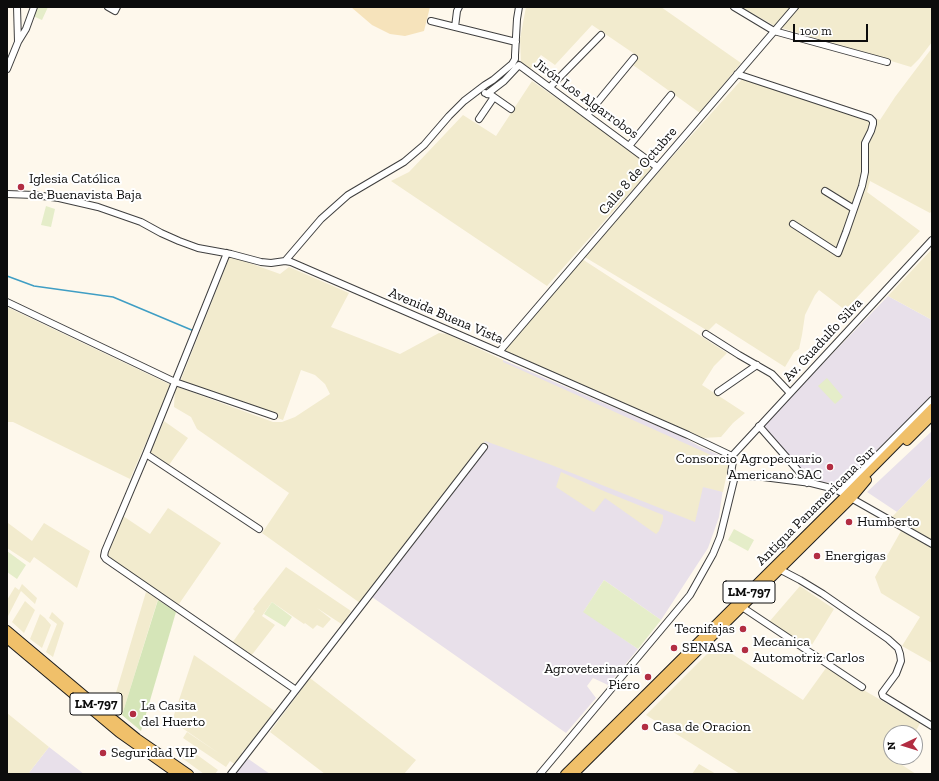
<!DOCTYPE html>
<meta charset="utf-8">
<style>
body{margin:0}
#map{position:relative;width:939px;height:781px;overflow:hidden;background:#fef8ec;font-family:"Zilla Slab",serif}
canvas{display:block}
.frame{position:absolute;inset:0;border:8px solid #0c0c0c;pointer-events:none}
.north{position:absolute;left:883px;top:725px;width:40px;height:40px;box-sizing:border-box;background:#fff;border:1px solid #9e9e9e;border-radius:50%;rotate:266deg;font-size:11px;font-weight:700;line-height:16px;text-align:center;color:#0c0c0c}
.north::after{content:'';display:block;margin:auto;width:14px;height:18px;background:#b22d42;clip-path:polygon(50% 0,100% 100%,50% 72%,0 100%)}
.scale{position:absolute;left:793px;top:24px;width:75px;height:18px;box-sizing:border-box;border:2px solid #0c0c0c;border-top:0;padding-left:5px;font-size:12px;line-height:14px;white-space:nowrap;color:#0c0c0c;-webkit-text-stroke:3px #fff;paint-order:stroke}
</style>
<div id="map">
<canvas width="939" height="781"></canvas>
<div class="frame"></div>
<div class="north">N</div>
<div class="scale">100 m</div>
</div>
<script>
const ctx = document.querySelector('canvas').getContext('2d');
ctx.lineJoin = 'round';
function fill(path, color) { ctx.fillStyle = color; ctx.fill(path, 'evenodd'); }
const poly = rows => new Path2D(rows.map(r => 'M' + r).join(''));
function stroke(path, color, width, dash) { ctx.strokeStyle = color; ctx.lineWidth = width; ctx.lineCap = dash ? 'butt' : 'round'; ctx.setLineDash(dash || []); ctx.stroke(path); }
function write(font, color, halo, rows, align = 'center') {
  ctx.font = font + ' "Zilla Slab",serif'; ctx.lineWidth = 4; ctx.setLineDash([]); ctx.textBaseline = 'middle'; ctx.strokeStyle = halo; ctx.fillStyle = color; for (const [text, x, y, turn = 0] of rows) {
    ctx.save(); ctx.translate(x, y); ctx.rotate((+turn || 0) * Math.PI / 180); ctx.textAlign = isNaN(turn) ? turn : align; if (halo) ctx.strokeText(text, 0, 0); ctx.fillText(text, 0, 0); ctx.restore();
  }
}
const industrial = poly([
 [888,296,932,320,932,395,842,485,800,478,798,471,759,430],
 [503,360,681,436,699,446,728,459,730,465,724,481,719,517,708,548,661,620,604,580,584,611,638,649,608,685,593,678,587,686,596,698,566,733,372,597,439,512,489,444,470,436],
 [932,431,932,476,897,512,867,492],
 [49,747,84,774,28,774],
 [247,758,270,774,235,774]
]);
const farmland = poly([
 [526,7,661,7,741,63,700,113,633,65,639,57,592,25,555,65,541,55,530,69,521,63,520,39],
 [741,7,932,7,932,42,919,59,911,67,775,26],
 [932,48,932,211,930,213,870,181,867,192,920,231,845,310,819,290,815,295,805,315,802,335,799,349,794,352,785,367,716,323,708,331,583,256,744,77,823,101,880,120,895,97],
 [532,81,655,167,616,208,547,286,391,181,409,172,463,115,496,136],
 [932,249,932,320,888,296],
 [230,256,280,274,289,267,349,293,331,327,400,354,439,333,447,334,503,360,503,362,729,463,723,492,703,487,695,522,549,464,485,441,360,603,262,533,289,493,197,429,191,417,174,407,175,388,178,387,273,422,282,422,295,417,330,394,325,384,315,375,301,370,283,420,180,382],
 [582,259,727,353,714,366,702,385,745,413,733,423,721,437,702,438,502,351],
 [7,307,171,385,130,479,13,422,8,422,7,415],
 [164,421,188,438,169,465,150,452],
 [561,472,606,492,663,515,663,520,659,531,656,534,605,498,594,512,556,487],
 [932,476,932,542,891,518],
 [168,508,221,543,179,604,176,605,126,570,107,555,123,516,150,534],
 [8,523,32,541,44,523,90,551,77,588,34,557,30,563,7,548,7,524],
 [901,531,932,548,932,663,902,646,920,617,881,593,875,577],
 [286,567,351,611,343,625,317,608,331,619,323,628,317,625,313,629,305,623,304,624,272,602,262,616,275,625,251,656,232,643,255,611,253,609],
 [22,584,37,598,35,604,21,591,7,618,7,600,15,587,19,590],
 [800,586,834,609,810,648,769,622],
 [146,592,158,599,122,715,112,706],
 [25,601,35,610,24,633,12,622],
 [52,612,64,623,53,657,46,652,57,624,49,618],
 [40,614,45,618,51,625,42,648,30,639],
 [717,644,803,700,826,668,920,723,915,733,891,733,891,757,902,757,899,763,916,774,740,774,646,715],
 [194,655,276,712,249,747,245,749,242,752,242,756,236,765,230,761,226,767,183,738,187,732,220,754,172,721],
 [310,678,416,760,404,774,325,774,270,732],
 [7,713,49,747,28,774,7,774],
 [189,749,218,770,215,774,204,774,182,758],
 [699,764,716,774,692,774]
]);
const green = poly([
 [158,600,176,612,141,731,122,715]
]);
const sand = poly([
 [351,7,430,7,424,31,405,36,390,34,372,25]
]);
const pitch = poly([
 [37,7,48,7,42,20,33,16],
 [46,206,55,209,51,227,41,225],
 [827,378,843,397,835,404,818,386],
 [734,529,754,540,748,551,728,540],
 [7,551,26,565,17,579,7,572],
 [604,580,661,620,638,649,583,612],
 [272,602,292,617,285,627,264,614]
]);
const stream = poly([
 [7,276,34,286,113,297,194,331]
]);
const minor = poly([
 [108,7,115,11,117,7],
 [734,7,774,31,887,62],
 [431,21,516,42],
 [455,27,457,11,459,7],
 [18,42,26,29,34,7],
 [7,69,18,42,17,7],
 [737,74,870,118,873,121,873,124,871,131,865,143,865,172,862,186,846,232,838,253,793,224],
 [550,87,601,35],
 [485,93,491,95,511,109],
 [487,94,504,81,519,65,657,167],
 [587,115,634,58],
 [479,119,494,97],
 [629,146,671,95],
 [825,191,854,209],
 [7,194,34,195,59,198,98,207,141,222,161,233,179,241,198,248,231,254,261,262,271,263,285,261,291,262,499,352,688,435,732,456,733,461,731,473,735,476],
 [227,253,146,454,105,551,104,556,106,559,296,690],
 [285,261,321,219,348,195,404,162,424,145,449,116,464,101,485,85,493,80,512,64,515,59,515,55,517,19,519,7],
 [7,302,175,382,274,416],
 [706,334,739,355,772,374,790,393],
 [499,352,795,7],
 [718,392,757,365],
 [759,426,802,475,807,483],
 [146,454,259,529],
 [732,456,932,240],
 [735,476,763,477,811,483,835,489,932,544],
 [841,492,932,400],
 [779,569,800,580,823,594,888,639,898,648,900,654,901,661,896,674,882,693,883,696,932,726],
 [742,607,862,687],
 [231,774,484,447],
 [540,774,690,595,713,554,720,537,735,476]
]);
const major = poly([
 [907,441,932,416],
 [7,630,89,699,137,738,189,774],
 [7,639,119,733,177,774],
 [565,774,846,495,932,408],
 [574,774,852,498,867,480]
]);
const markers = [
 [21,187,4,"#b22d42"],
 [830,467,4,"#b22d42"],
 [849,522,4,"#b22d42"],
 [817,556,4,"#b22d42"],
 [743,629,4,"#b22d42"],
 [674,648,4,"#b22d42"],
 [745,650,4,"#b22d42"],
 [648,677,4,"#b22d42"],
 [133,714,4,"#b22d42"],
 [645,727,4,"#b22d42"],
 [103,753,4,"#b22d42"]
];
const shields = [
 [749,592,52],
 [96,704,52]
];
const shieldNames = [
 ["LM-797",749,592],
 ["LM-797",96,704]
];
const streetNames = [
 ["Jirón Los Algarrobos",586,99,36],
 ["Calle 8 de Octubre",638,171,-49],
 ["Avenida Buena Vista",446,316,23],
 ["Av. Guadulfo Silva",823,340,-47],
 ["Antigua Panamericana Sur",816,506,-45]
];
const poiNames = [
 ["Iglesia Católica",29,179],
 ["de Buenavista Baja",29,195],
 ["Consorcio Agropecuario",822,459,"right"],
 ["Americano SAC",822,475,"right"],
 ["Humberto",857,522],
 ["Energigas",825,556],
 ["Tecnifajas",735,629,"right"],
 ["Mecanica",753,642],
 ["Automotriz Carlos",753,658],
 ["SENASA",682,648],
 ["Agroveterinaria",640,669,"right"],
 ["Piero",640,685,"right"],
 ["La Casita",141,706],
 ["del Huerto",141,722],
 ["Casa de Oracion",653,727],
 ["Seguridad VIP",111,753]
];
fill(industrial, '#e8e0ea');
fill(farmland, '#f2ebce');
fill(green, '#d5e5b8');
fill(sand, '#f6e3bb');
fill(pitch, '#e5edc9');
stroke(stream, '#3f9ec4', 1.5);
stroke(minor, '#3f3f3f', 8);
stroke(major, '#1d1d1d', 10);
stroke(minor, '#fff', 6);
stroke(major, '#f0c06a', 8);
for (const [x, y, r, color] of markers) { const dot = new Path2D(); dot.arc(x, y, r, 0, 2 * Math.PI); ctx.fillStyle = color; ctx.fill(dot); stroke(dot, '#fff', 1.5); }
for (const [x, y, w] of shields) { const box = new Path2D(); box.roundRect(x - w / 2, y - 11, w, 22, 3); ctx.fillStyle = '#fff'; ctx.fill(box); stroke(box, '#0c0c0c', 1); }
write('bold 13px', '#0c0c0c', null, shieldNames);
write('14px', '#0c0c0c', '#fff', streetNames);
write('14px', '#0c0c0c', '#fff', poiNames, 'left');
</script>
